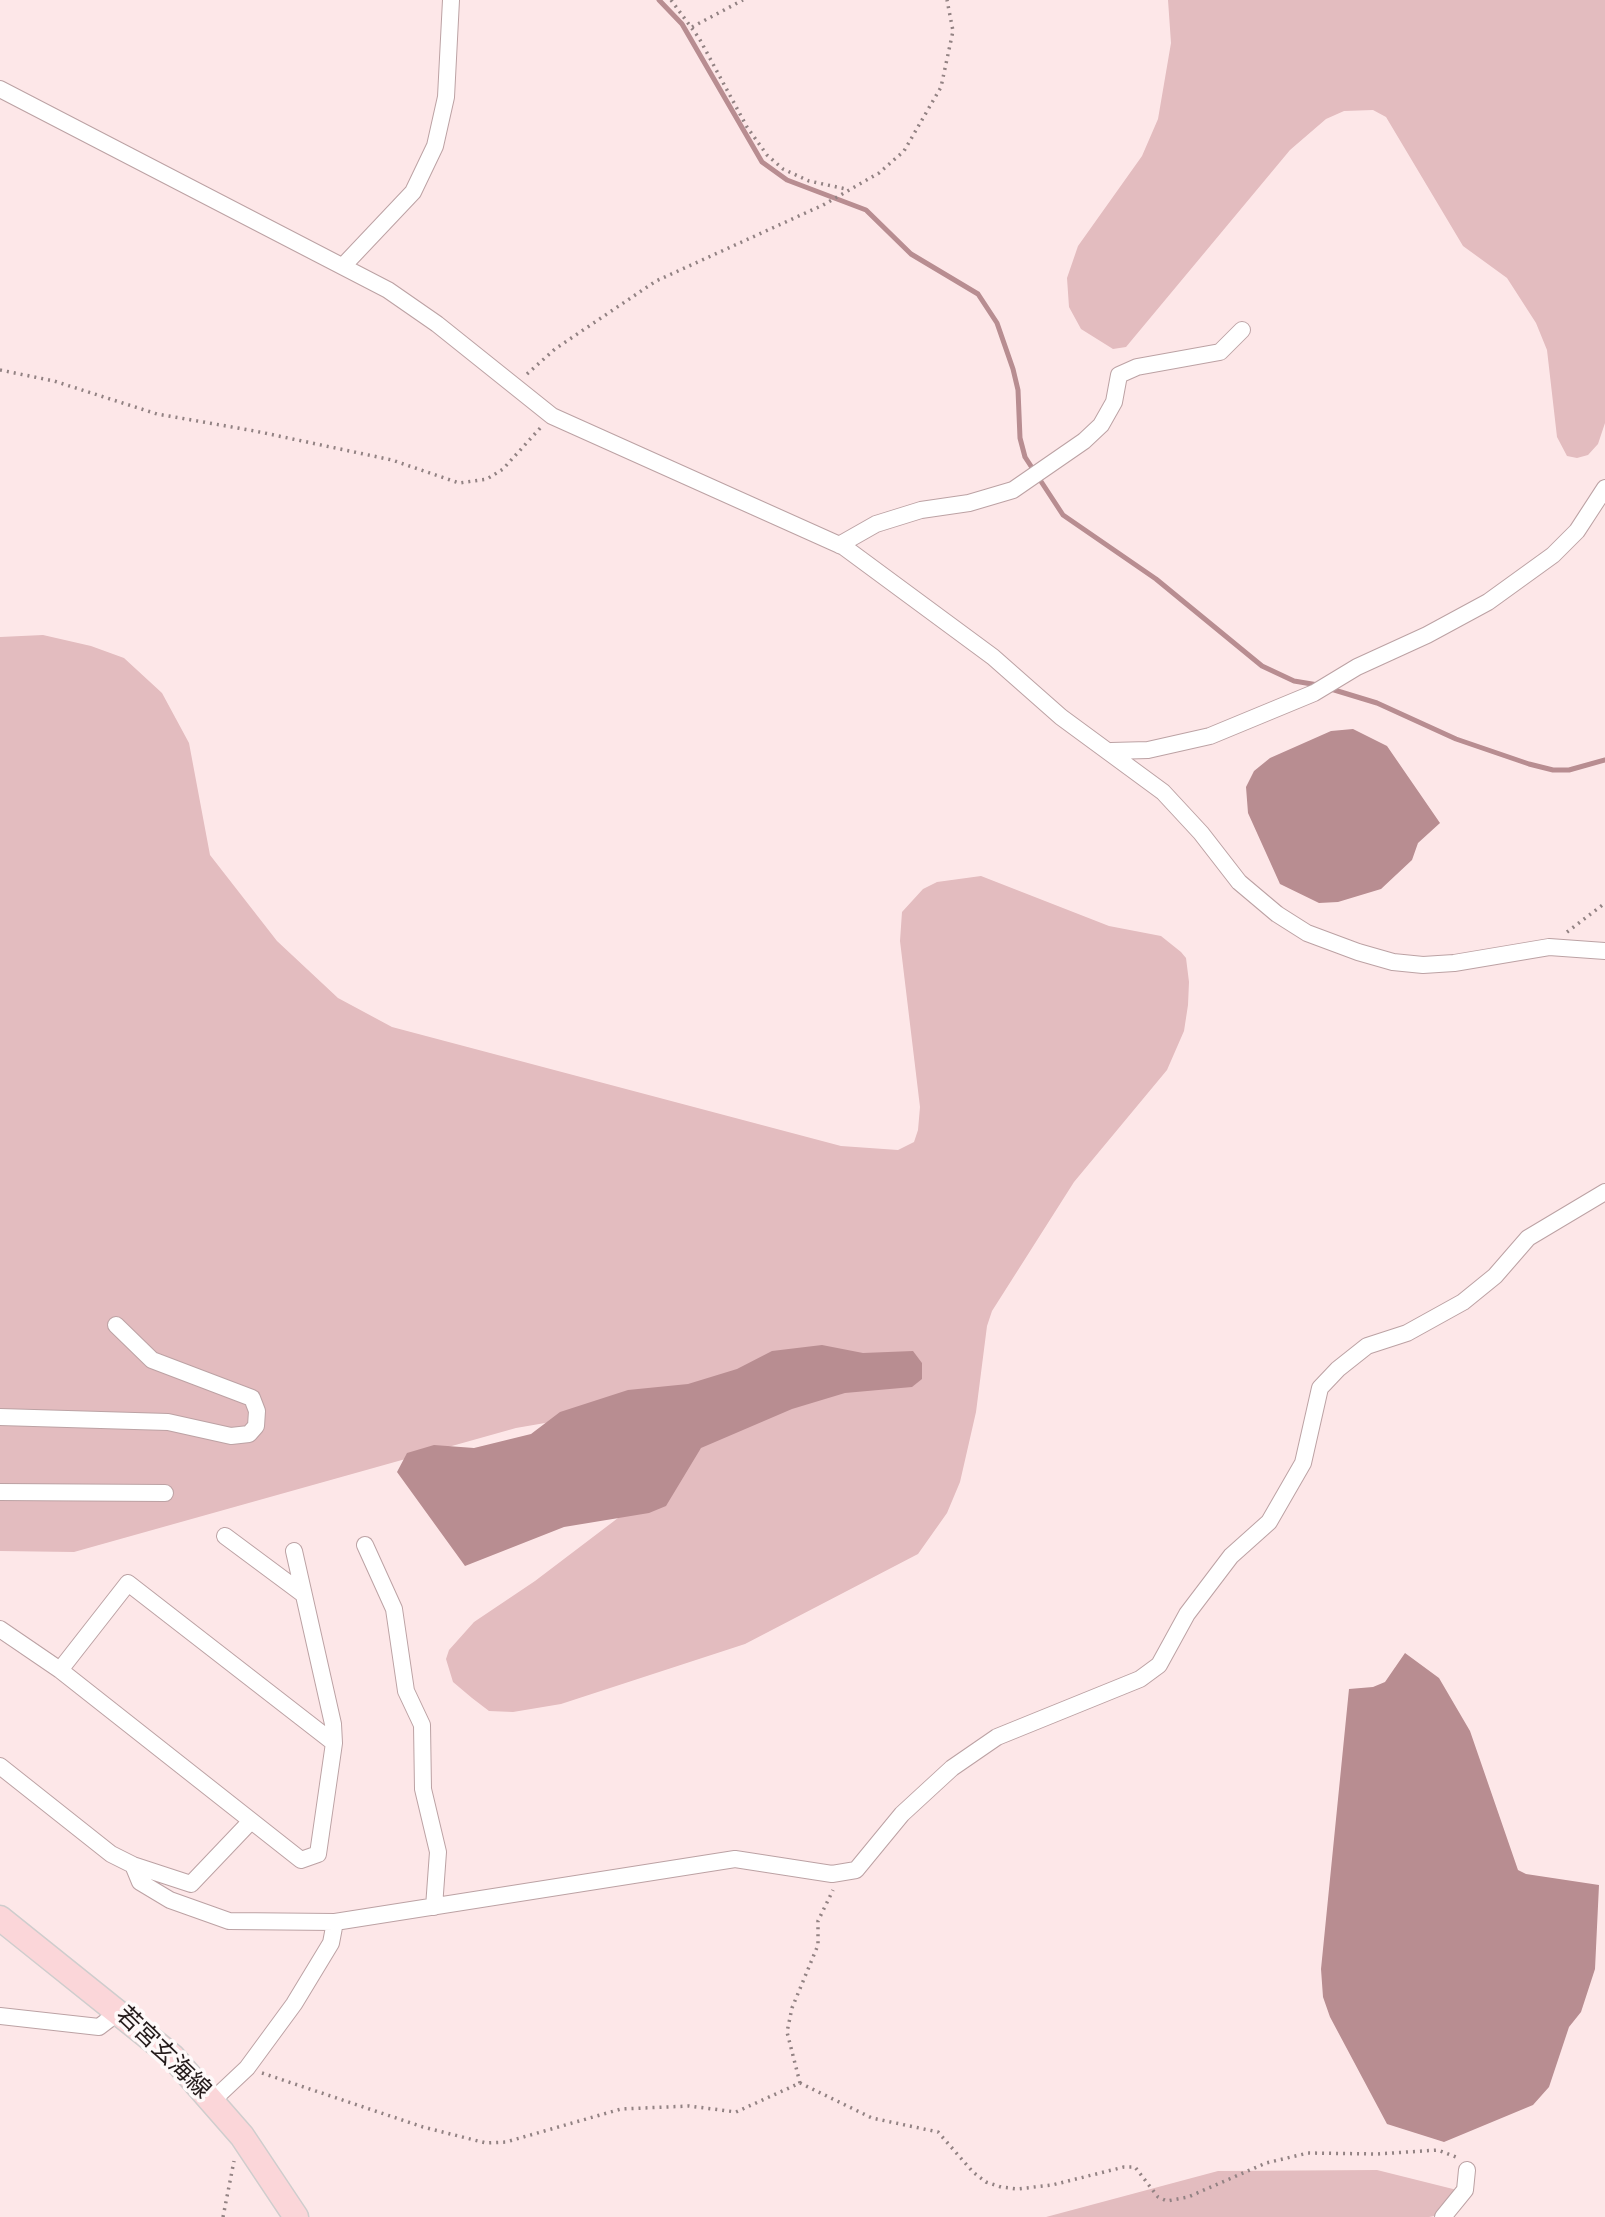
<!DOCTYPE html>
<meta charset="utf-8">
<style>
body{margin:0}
canvas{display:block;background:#fde7e8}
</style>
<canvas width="1605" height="2217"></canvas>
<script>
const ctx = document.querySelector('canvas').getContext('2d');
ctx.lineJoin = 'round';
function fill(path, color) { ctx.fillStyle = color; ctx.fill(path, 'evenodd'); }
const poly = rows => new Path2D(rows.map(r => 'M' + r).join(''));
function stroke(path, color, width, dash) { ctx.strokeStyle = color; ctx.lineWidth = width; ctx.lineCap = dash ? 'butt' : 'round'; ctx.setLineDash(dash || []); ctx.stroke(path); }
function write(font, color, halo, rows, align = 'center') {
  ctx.font = font + ' "Archivo Narrow","Noto Sans JP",sans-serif'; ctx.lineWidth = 7; ctx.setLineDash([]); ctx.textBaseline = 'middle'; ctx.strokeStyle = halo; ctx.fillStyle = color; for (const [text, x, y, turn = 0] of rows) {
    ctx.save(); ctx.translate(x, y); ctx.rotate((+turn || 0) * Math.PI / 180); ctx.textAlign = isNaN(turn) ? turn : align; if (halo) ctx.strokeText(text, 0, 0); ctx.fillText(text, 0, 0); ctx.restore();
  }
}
const green = poly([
 [1168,0,1605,0,1605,423,1598,444,1588,455,1577,458,1567,456,1557,437,1547,350,1536,323,1507,278,1463,246,1386,117,1373,110,1344,111,1326,119,1290,150,1126,347,1113,349,1081,329,1069,307,1067,278,1078,246,1142,156,1158,119,1171,43],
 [43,635,91,646,124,658,162,693,189,743,210,855,277,941,338,998,392,1027,841,1146,898,1150,914,1142,918,1130,920,1107,900,941,902,912,923,889,937,882,981,876,1109,926,1161,936,1181,952,1186,958,1189,982,1188,1005,1184,1031,1167,1070,1074,1182,992,1311,987,1326,976,1412,960,1482,947,1513,918,1554,745,1644,561,1704,513,1712,489,1711,472,1698,453,1682,446,1659,449,1650,474,1622,535,1581,618,1518,621,1506,574,1418,516,1428,74,1552,0,1551,0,637],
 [1377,2170,1457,2190,1445,2214,1429,2217,1046,2217,1218,2171]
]);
const water = poly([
 [1353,729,1387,746,1440,823,1418,843,1412,860,1381,889,1338,902,1319,903,1280,884,1248,813,1246,787,1254,771,1270,758,1331,731],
 [822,1345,863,1353,913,1351,922,1363,922,1379,912,1387,845,1393,792,1409,701,1448,666,1506,649,1513,564,1527,465,1566,397,1472,407,1453,434,1445,474,1448,531,1434,560,1412,628,1390,688,1384,737,1369,772,1351],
 [1405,1653,1439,1678,1470,1731,1518,1870,1526,1874,1599,1885,1595,1969,1581,2012,1569,2027,1549,2087,1533,2105,1444,2142,1387,2124,1330,2017,1323,1997,1321,1969,1349,1689,1373,1687,1385,1682]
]);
const stream = poly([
 [659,0,682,24,762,162,787,180,866,210,911,254,978,294,997,323,1013,369,1018,390,1020,438,1025,457,1063,515,1156,579,1262,666,1294,681,1318,685],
 [1331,689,1377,703,1456,739,1529,764,1553,770,1569,770,1605,760]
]);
const path = poly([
 [671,0,699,38,747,127,767,155,783,169,809,181,846,189],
 [692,27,743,0],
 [0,370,54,381,157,414,255,431,392,460,459,483,487,479,503,469,542,426],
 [527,374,555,349,656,281,823,205,879,173,904,151,941,87,953,31,947,0],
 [1567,932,1605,903],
 [262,2073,423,2127,486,2143,506,2142,621,2109,689,2106,736,2112,800,2083,872,2118,938,2132,973,2172,986,2182,1001,2187,1017,2189,1052,2185,1124,2167,1135,2167,1158,2197,1167,2201,1188,2197,1266,2163,1308,2153,1377,2154,1438,2150,1456,2157],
 [800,2083,787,2032,792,2008,818,1945,818,1921,833,1890],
 [223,2217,234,2161]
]);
const minor = poly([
 [0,89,388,290,437,324,552,416,844,547,993,657,1061,717,1163,792,1201,833,1239,882,1277,914,1307,933,1358,952,1393,962,1423,965,1454,963,1549,947,1605,951],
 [344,265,413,192,435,146,446,97,451,0],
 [839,545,876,524,921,510,969,503,1013,490,1084,441,1101,425,1114,402,1119,375,1137,367,1220,352,1242,330],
 [1111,751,1148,750,1210,736,1314,693,1357,667,1427,635,1488,602,1553,555,1577,531,1605,488],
 [0,1417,168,1422,231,1436,249,1434,256,1426,257,1411,252,1398,152,1360,116,1325],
 [0,1492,165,1493],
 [225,1536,303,1594],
 [365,1545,394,1609,406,1691,422,1725,423,1789,438,1852,434,1907],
 [294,1551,333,1724,334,1743],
 [0,1629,60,1670,301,1860,318,1854,334,1743,128,1583,60,1670],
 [0,1766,111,1854,133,1865,191,1884,250,1822],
 [133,1865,140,1882,170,1900,229,1921,335,1922,735,1859,832,1874,856,1870,902,1814,952,1768,997,1737,1140,1679,1159,1665,1187,1614,1231,1556,1269,1522,1303,1463,1320,1388,1338,1369,1367,1346,1407,1333,1463,1302,1495,1276,1528,1238,1605,1192],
 [0,2016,99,2027,120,2011],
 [213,2100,247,2068,294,2004,331,1943,335,1922],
 [1443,2217,1465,2190,1467,2170]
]);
const primary = poly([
 [0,1918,172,2056,242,2136,296,2217]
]);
const streetNames = [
 ["若宮玄海線",163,2053,44]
];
fill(green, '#e3bcbf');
fill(water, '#b88d91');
stroke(stream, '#b88d91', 5);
stroke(minor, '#bca2a4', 18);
stroke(primary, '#cfcdcd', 27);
stroke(path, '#928283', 3.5, [2, 5]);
stroke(minor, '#fff', 16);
stroke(primary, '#fbd6d9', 24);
write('24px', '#241b1b', '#fef9f9', streetNames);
</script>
